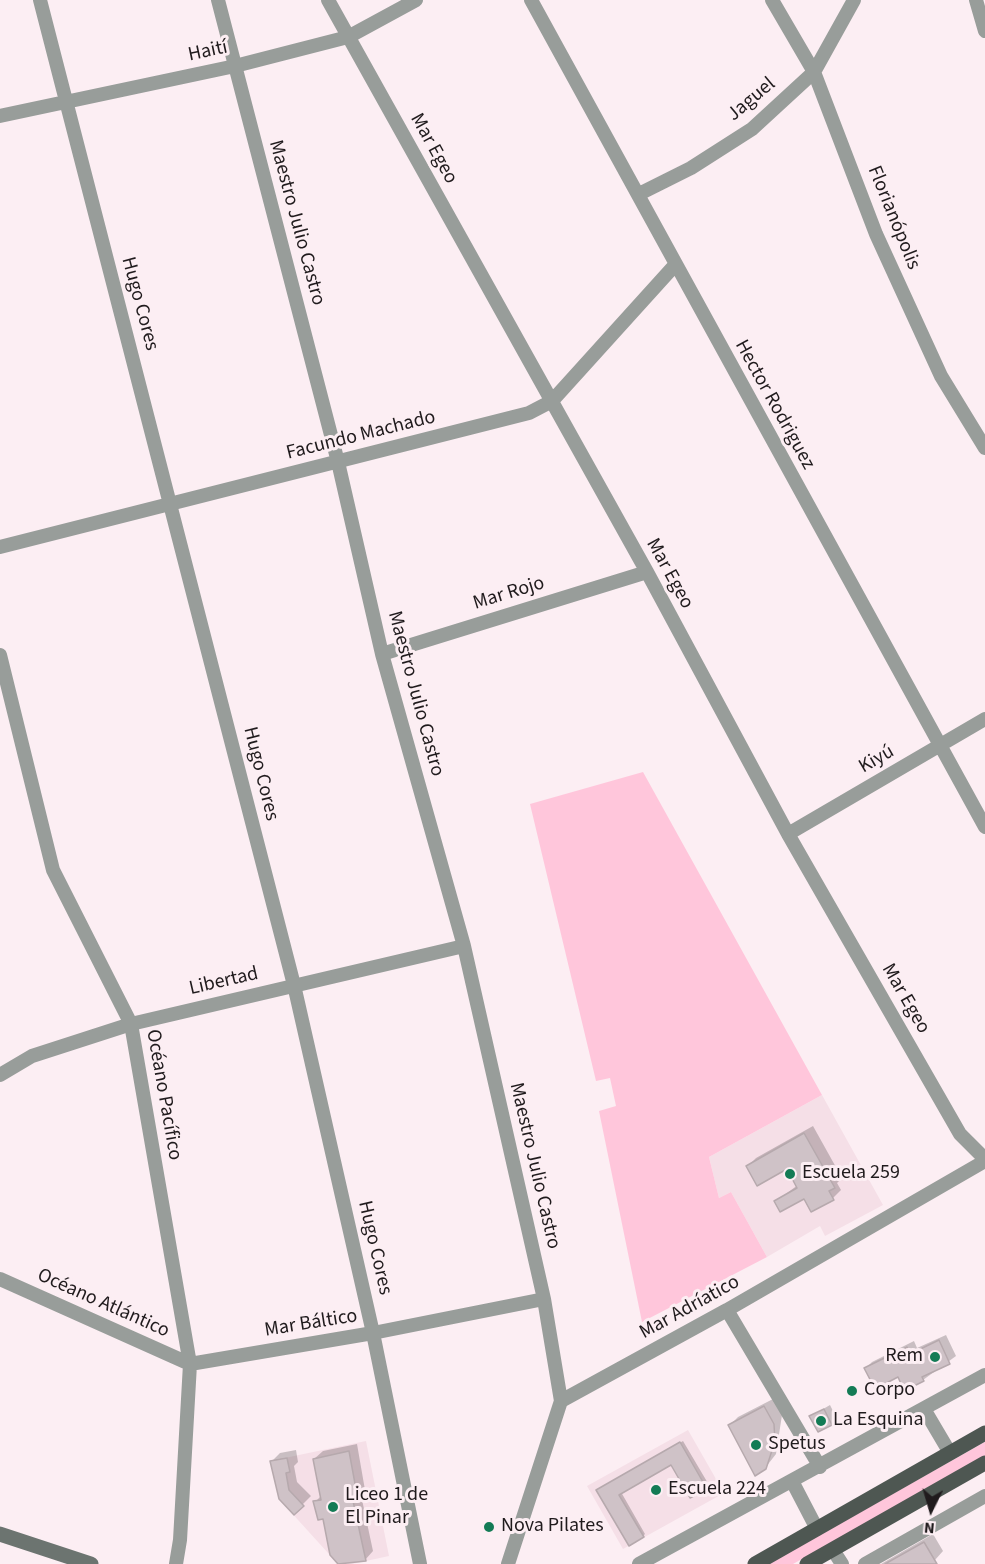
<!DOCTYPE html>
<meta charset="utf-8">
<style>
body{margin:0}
#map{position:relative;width:985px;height:1564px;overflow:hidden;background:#fceef3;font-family:"Source Sans 3",sans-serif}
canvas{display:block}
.north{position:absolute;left:901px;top:1480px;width:60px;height:60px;-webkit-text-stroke:4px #fceef3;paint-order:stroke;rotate:185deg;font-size:16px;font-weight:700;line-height:24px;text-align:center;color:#201b1d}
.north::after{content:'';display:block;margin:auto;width:21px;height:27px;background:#201b1d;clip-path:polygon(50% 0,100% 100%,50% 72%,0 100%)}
</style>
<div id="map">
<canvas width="985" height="1564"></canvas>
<div class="north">N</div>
</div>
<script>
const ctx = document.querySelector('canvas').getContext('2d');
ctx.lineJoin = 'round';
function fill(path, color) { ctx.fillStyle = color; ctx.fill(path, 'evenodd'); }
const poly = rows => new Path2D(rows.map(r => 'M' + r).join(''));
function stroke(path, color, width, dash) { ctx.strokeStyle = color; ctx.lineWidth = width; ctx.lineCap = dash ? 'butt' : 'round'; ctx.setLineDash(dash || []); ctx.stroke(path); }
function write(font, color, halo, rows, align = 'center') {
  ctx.font = font + ' "Source Sans 3",sans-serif'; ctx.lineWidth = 6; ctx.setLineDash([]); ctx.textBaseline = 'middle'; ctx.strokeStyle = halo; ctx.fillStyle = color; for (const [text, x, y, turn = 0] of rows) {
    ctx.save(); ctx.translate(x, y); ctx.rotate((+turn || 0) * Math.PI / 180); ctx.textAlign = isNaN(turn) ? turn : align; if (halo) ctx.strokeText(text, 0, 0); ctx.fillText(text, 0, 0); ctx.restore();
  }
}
const built = poly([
 [822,1095,883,1205,825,1236,820,1226,767,1257,731,1192,719,1198,709,1157],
 [688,1430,724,1493,623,1549,587,1486],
 [366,1441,389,1556,352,1564,338,1564,279,1499,270,1461]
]);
const green = poly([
 [643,772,822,1095,709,1157,719,1198,731,1192,767,1257,642,1322,599,1111,616,1106,610,1078,596,1081,530,804],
 [985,1442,985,1456,914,1496,793,1564,768,1564]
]);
const shadow = poly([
 [813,1126,842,1178,837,1183,841,1190,833,1198,804,1197,776,1201,798,1185,787,1167,748,1166,756,1158],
 [946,1335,956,1356,923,1380,866,1368,872,1362,914,1341,917,1348],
 [773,1399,782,1415,776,1454,762,1472,730,1425,738,1417],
 [830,1405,837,1419,831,1424,811,1416],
 [683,1441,709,1485,691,1496,671,1463,621,1492,645,1534,643,1536,600,1488],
 [357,1444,365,1490,361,1495,373,1551,365,1560,340,1564,331,1554,324,1517,315,1502,322,1495,314,1459,323,1451],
 [296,1450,298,1462,294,1466,297,1482,311,1496,294,1513,271,1462,280,1453],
 [933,1534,943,1551,935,1560,927,1564,881,1564]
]);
const building = poly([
 [804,1133,835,1188,829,1191,834,1200,811,1212,804,1199,780,1212,774,1201,797,1188,787,1169,757,1186,746,1166,804,1133],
 [939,1340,950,1364,922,1377,924,1381,904,1391,898,1377,875,1389,864,1368,907,1347,910,1354,939,1340],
 [764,1406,774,1424,775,1441,766,1469,755,1476,728,1425,764,1406],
 [824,1409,832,1425,818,1432,809,1416,824,1409],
 [680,1442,707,1489,690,1498,671,1465,619,1495,644,1537,629,1546,596,1490,680,1442],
 [349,1451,358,1500,353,1501,366,1561,338,1564,330,1555,323,1519,318,1520,313,1501,321,1500,313,1459,349,1451],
 [287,1458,290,1472,286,1473,289,1490,304,1506,294,1515,279,1499,270,1461,287,1458],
 [924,1542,937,1564,885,1564,924,1542]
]);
const street = poly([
 [40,0,294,985,373,1333,420,1564],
 [218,0,338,462,382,654,464,946,544,1299,561,1401],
 [328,0,647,572,788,834,960,1134,985,1159],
 [531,0,985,827],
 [772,0,814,72,876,234,941,376,985,448],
 [976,0,985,31],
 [0,116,235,66,348,37,416,0],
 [639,194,691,168,752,129,814,72,854,0],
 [0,547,529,413,552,401,675,265],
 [382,654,647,572],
 [0,655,53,870,131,1024,190,1364,180,1540,176,1564],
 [788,834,985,719],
 [0,1075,32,1056,131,1024,464,946],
 [0,1279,190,1364,373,1333,544,1299],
 [727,1310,820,1467],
 [924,1409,950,1453],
 [792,1481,817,1529],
 [833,1550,842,1564],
 [508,1564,561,1401,727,1310,985,1161],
 [639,1564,985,1375],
 [865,1564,985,1496]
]);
const secondary = poly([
 [0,1534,91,1564]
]);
const primary = poly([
 [755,1564,985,1433],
 [807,1564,985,1463]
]);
const markers = [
 [790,1174,6,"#137b55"],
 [935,1357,6,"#137b55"],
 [852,1391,6,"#137b55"],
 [821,1421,6,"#137b55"],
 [756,1445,6,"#137b55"],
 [656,1490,6,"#137b55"],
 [333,1507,6,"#137b55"],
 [489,1527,6,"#137b55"]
];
const streetNames = [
 ["Haití",208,52,-12],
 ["Jaguel",752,100,-40],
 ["Mar Egeo",433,149,61],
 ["Florianópolis",893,218,68],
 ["Maestro Julio Castro",296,223,75],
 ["Hugo Cores",139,304,75],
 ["Hector Rodriguez",774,405,61],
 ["Facundo Machado",361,436,-14],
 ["Mar Egeo",669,574,61],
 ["Mar Rojo",509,594,-17],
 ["Maestro Julio Castro",415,694,75],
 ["Kiyú",877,760,-30],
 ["Hugo Cores",260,774,76],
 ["Libertad",224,982,-13],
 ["Mar Egeo",905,999,60],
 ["Océano Pacífico",163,1095,80],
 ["Maestro Julio Castro",534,1166,77],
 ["Hugo Cores",374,1248,77],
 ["Océano Atlántico",103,1304,24],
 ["Mar Adríatico",690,1308,-29],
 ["Mar Báltico",311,1324,-9]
];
const poiNames = [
 ["Escuela 259",802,1174],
 ["Rem",923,1357,"right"],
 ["Corpo",864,1391],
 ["La Esquina",833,1421],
 ["Spetus",768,1445],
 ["Escuela 224",668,1490],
 ["Liceo 1 de",345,1496],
 ["El Pinar",345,1519],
 ["Nova Pilates",501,1527]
];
fill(built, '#f5dfe7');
fill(green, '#ffc6db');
fill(shadow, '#0003');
fill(building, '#cfc2c7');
stroke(building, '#b6a9ad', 1.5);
stroke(street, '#989d9a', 14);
stroke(secondary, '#6c7470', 15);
stroke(primary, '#4e5752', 15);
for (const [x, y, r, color] of markers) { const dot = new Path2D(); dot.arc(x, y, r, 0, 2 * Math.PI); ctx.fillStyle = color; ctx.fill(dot); stroke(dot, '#fceef3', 2); }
write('20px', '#201b1d', '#fceef3', streetNames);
write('20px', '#201b1d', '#fceef3', poiNames, 'left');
</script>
